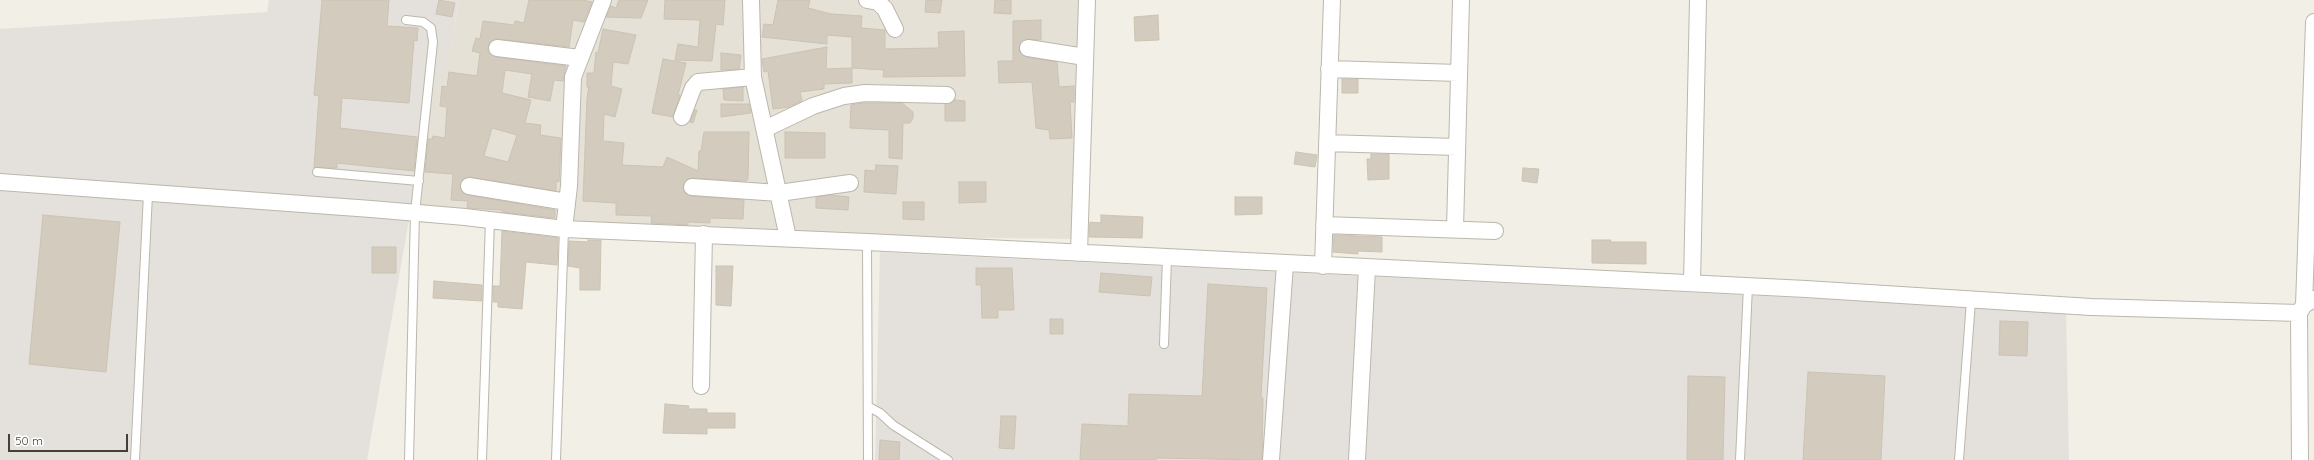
<!DOCTYPE html>
<style>
body{margin:0}
#map{position:relative;width:2314px;height:460px;overflow:hidden;background:#f2efe7;font-family:Quicksand,sans-serif}
canvas{display:block}
.scale{position:absolute;left:8px;top:434px;width:120px;height:18px;box-sizing:border-box;border:2px solid #443f37;border-top:0;padding-left:5px;font-size:12px;line-height:14px;white-space:nowrap;color:#443f37;-webkit-text-stroke:3px #fff;paint-order:stroke}
</style>
<div id="map">
<canvas width="2314" height="460"></canvas>
<div class="scale">50 m</div>
</div>
<script>
const ctx = document.querySelector('canvas').getContext('2d');
ctx.lineJoin = 'round';
function fill(path, color) { ctx.fillStyle = color; ctx.fill(path, 'evenodd'); }
const poly = rows => new Path2D(rows.map(r => 'M' + r).join(''));
function stroke(path, color, width, dash) { ctx.strokeStyle = color; ctx.lineWidth = width; ctx.lineCap = dash ? 'butt' : 'round'; ctx.setLineDash(dash || []); ctx.stroke(path); }
const residential = poly([
 [458,0,1095,0,1085,239,731,235,411,206,432,88,452,50]
]);
const industrial = poly([
 [269,0,458,0,452,50,432,88,367,460,0,460,0,29,267,12],
 [880,252,2066,311,2069,460,875,460]
]);
const building = poly([
 [322,0,389,0,387,26,418,28,417,41,414,40,409,103,342,98,340,128,417,137,414,171,337,163,337,168,314,168,319,96,314,95,322,0],
 [439,0,455,3,452,17,436,14,439,0],
 [529,0,583,0,592,2,584,22,573,20,569,47,498,39,493,39,488,46,488,52,496,57,566,66,563,81,554,80,550,101,528,97,532,74,505,70,502,93,531,100,525,123,541,125,540,135,561,138,559,182,556,181,556,191,470,177,462,180,460,189,467,195,555,210,555,218,502,212,502,210,467,208,468,201,451,200,453,174,425,172,428,139,432,139,433,136,445,138,447,107,440,106,442,86,447,87,449,72,477,76,480,53,472,51,476,38,480,39,483,21,514,25,515,21,524,23,529,0],
 [492,128,517,135,508,162,484,156,492,128],
 [619,0,648,0,641,18,606,17,611,6,616,8,619,0],
 [665,0,725,0,723,25,716,24,712,61,675,60,678,44,698,47,700,20,664,19,665,0],
 [778,0,810,0,808,8,831,14,862,16,861,28,885,30,885,49,939,48,938,32,964,31,965,76,883,77,884,70,852,68,852,37,827,35,827,44,762,37,764,24,773,25,778,0],
 [926,0,942,0,940,13,925,12,926,0],
 [995,0,1011,0,1011,14,994,13,995,0],
 [1158,15,1159,40,1135,41,1134,17,1158,15],
 [1041,20,1041,40,1024,39,1020,42,1019,51,1026,57,1057,62,1059,87,1074,86,1074,102,1070,102,1072,138,1050,139,1049,130,1036,128,1032,82,999,83,998,61,1013,61,1013,21,1041,20],
 [603,29,636,35,628,64,613,62,611,86,622,89,615,117,604,114,603,141,624,143,622,165,663,167,667,157,698,171,699,151,701,151,704,132,749,132,748,179,746,181,693,178,688,179,683,186,684,192,691,196,744,200,743,219,710,218,710,223,688,222,688,225,651,223,652,216,616,215,616,203,583,201,587,98,589,87,587,87,587,73,594,73,596,52,598,53,603,29],
 [827,47,826,69,852,68,852,83,824,84,824,89,800,92,802,101,789,107,773,109,768,71,764,72,762,59,827,47],
 [721,53,741,55,739,69,721,70,721,53],
 [663,59,686,63,678,95,680,95,673,117,652,113,663,59],
 [1342,79,1358,79,1358,93,1342,93,1342,79],
 [743,87,743,101,724,100,723,89,743,87],
 [955,100,965,101,965,121,945,121,945,104,955,100],
 [862,103,902,103,913,112,913,118,910,123,903,123,902,159,889,158,889,130,850,128,851,105,862,103],
 [721,104,749,104,751,113,721,117,721,104],
 [695,110,697,110,693,123,690,122,695,110],
 [785,132,825,133,825,158,785,158,785,132],
 [1296,152,1317,155,1315,167,1294,164,1296,152],
 [1371,154,1389,154,1389,179,1368,180,1367,159,1371,159,1371,154],
 [876,165,898,166,896,194,864,192,865,170,875,171,876,165],
 [1523,168,1539,169,1537,183,1522,181,1523,168],
 [959,182,986,182,986,202,959,203,959,182],
 [831,195,849,197,848,210,816,208,816,197,831,195],
 [1235,197,1262,197,1262,214,1235,215,1235,197],
 [903,202,924,202,924,220,903,219,903,202],
 [43,215,120,222,106,372,29,364,43,215],
 [1101,215,1143,217,1142,238,1089,237,1090,222,1101,223,1101,215],
 [502,231,558,238,557,265,526,262,522,309,498,307,498,302,493,302,493,286,500,286,502,231],
 [1334,235,1382,237,1382,252,1358,251,1358,254,1333,252,1334,235],
 [588,240,601,240,600,290,580,290,580,268,568,266,569,241,588,242,588,240],
 [1592,240,1611,240,1610,242,1646,242,1646,264,1592,263,1592,240],
 [372,247,396,247,396,273,372,273,372,247],
 [716,266,733,266,731,306,716,305,716,266],
 [976,268,1012,268,1014,310,998,310,998,318,982,318,981,285,976,285,976,268],
 [1101,273,1152,277,1150,296,1099,292,1101,273],
 [434,281,482,285,482,301,433,298,434,281],
 [1208,284,1267,288,1261,397,1263,398,1262,460,1156,458,1156,460,1080,460,1082,424,1128,426,1129,394,1202,396,1208,284],
 [1050,319,1063,319,1063,334,1050,334,1050,319],
 [2000,321,2028,322,2027,356,1999,355,2000,321],
 [1808,372,1885,376,1881,460,1803,460,1808,372],
 [1688,376,1725,377,1723,460,1687,460,1688,376],
 [665,404,689,406,688,409,707,409,707,413,735,413,735,428,707,428,707,434,663,433,665,404],
 [1001,416,1016,416,1014,449,999,448,1001,416],
 [880,440,900,442,899,460,879,460,880,440]
]);
const lane = poly([
 [406,20,423,22,431,28,433,42,415,213,409,460],
 [317,172,419,181],
 [867,242,868,460],
 [1164,344,1167,258],
 [869,407,880,413,893,425,948,460],
 [135,460,148,194],
 [482,460,490,220],
 [556,460,564,229],
 [1740,460,1748,286],
 [1959,460,1971,301]
]);
const street = poly([
 [751,0,753,77,788,238],
 [867,0,878,2,885,9,895,29],
 [497,48,580,58],
 [1028,48,1085,57],
 [1329,69,1459,73],
 [682,117,693,88,698,82,753,77],
 [765,129,813,106,844,96,865,93,947,95],
 [1327,143,1457,147],
 [0,182,371,209,465,217,564,229,867,242,1806,289,2091,307,2299,313,2304,305,2314,299],
 [469,186,567,202],
 [692,187,779,193,850,183],
 [1324,225,1495,231],
 [564,229,569,186,573,77,603,0],
 [1455,229,1461,0],
 [1079,253,1087,0],
 [1323,266,1332,0],
 [1692,283,1698,0],
 [2304,305,2314,22],
 [2299,313,2300,460],
 [701,386,704,234],
 [1271,460,1285,264],
 [1357,460,1367,268]
]);
fill(residential, '#e5e1d6');
fill(industrial, '#e4e1dc');
fill(building, '#d2cbbe');
stroke(building, '#ccc3b2', 1);
stroke(lane, '#bcb7ab', 10);
stroke(street, '#bcb7ab', 18);
stroke(lane, '#fff', 8);
stroke(street, '#fff', 16);
</script>
